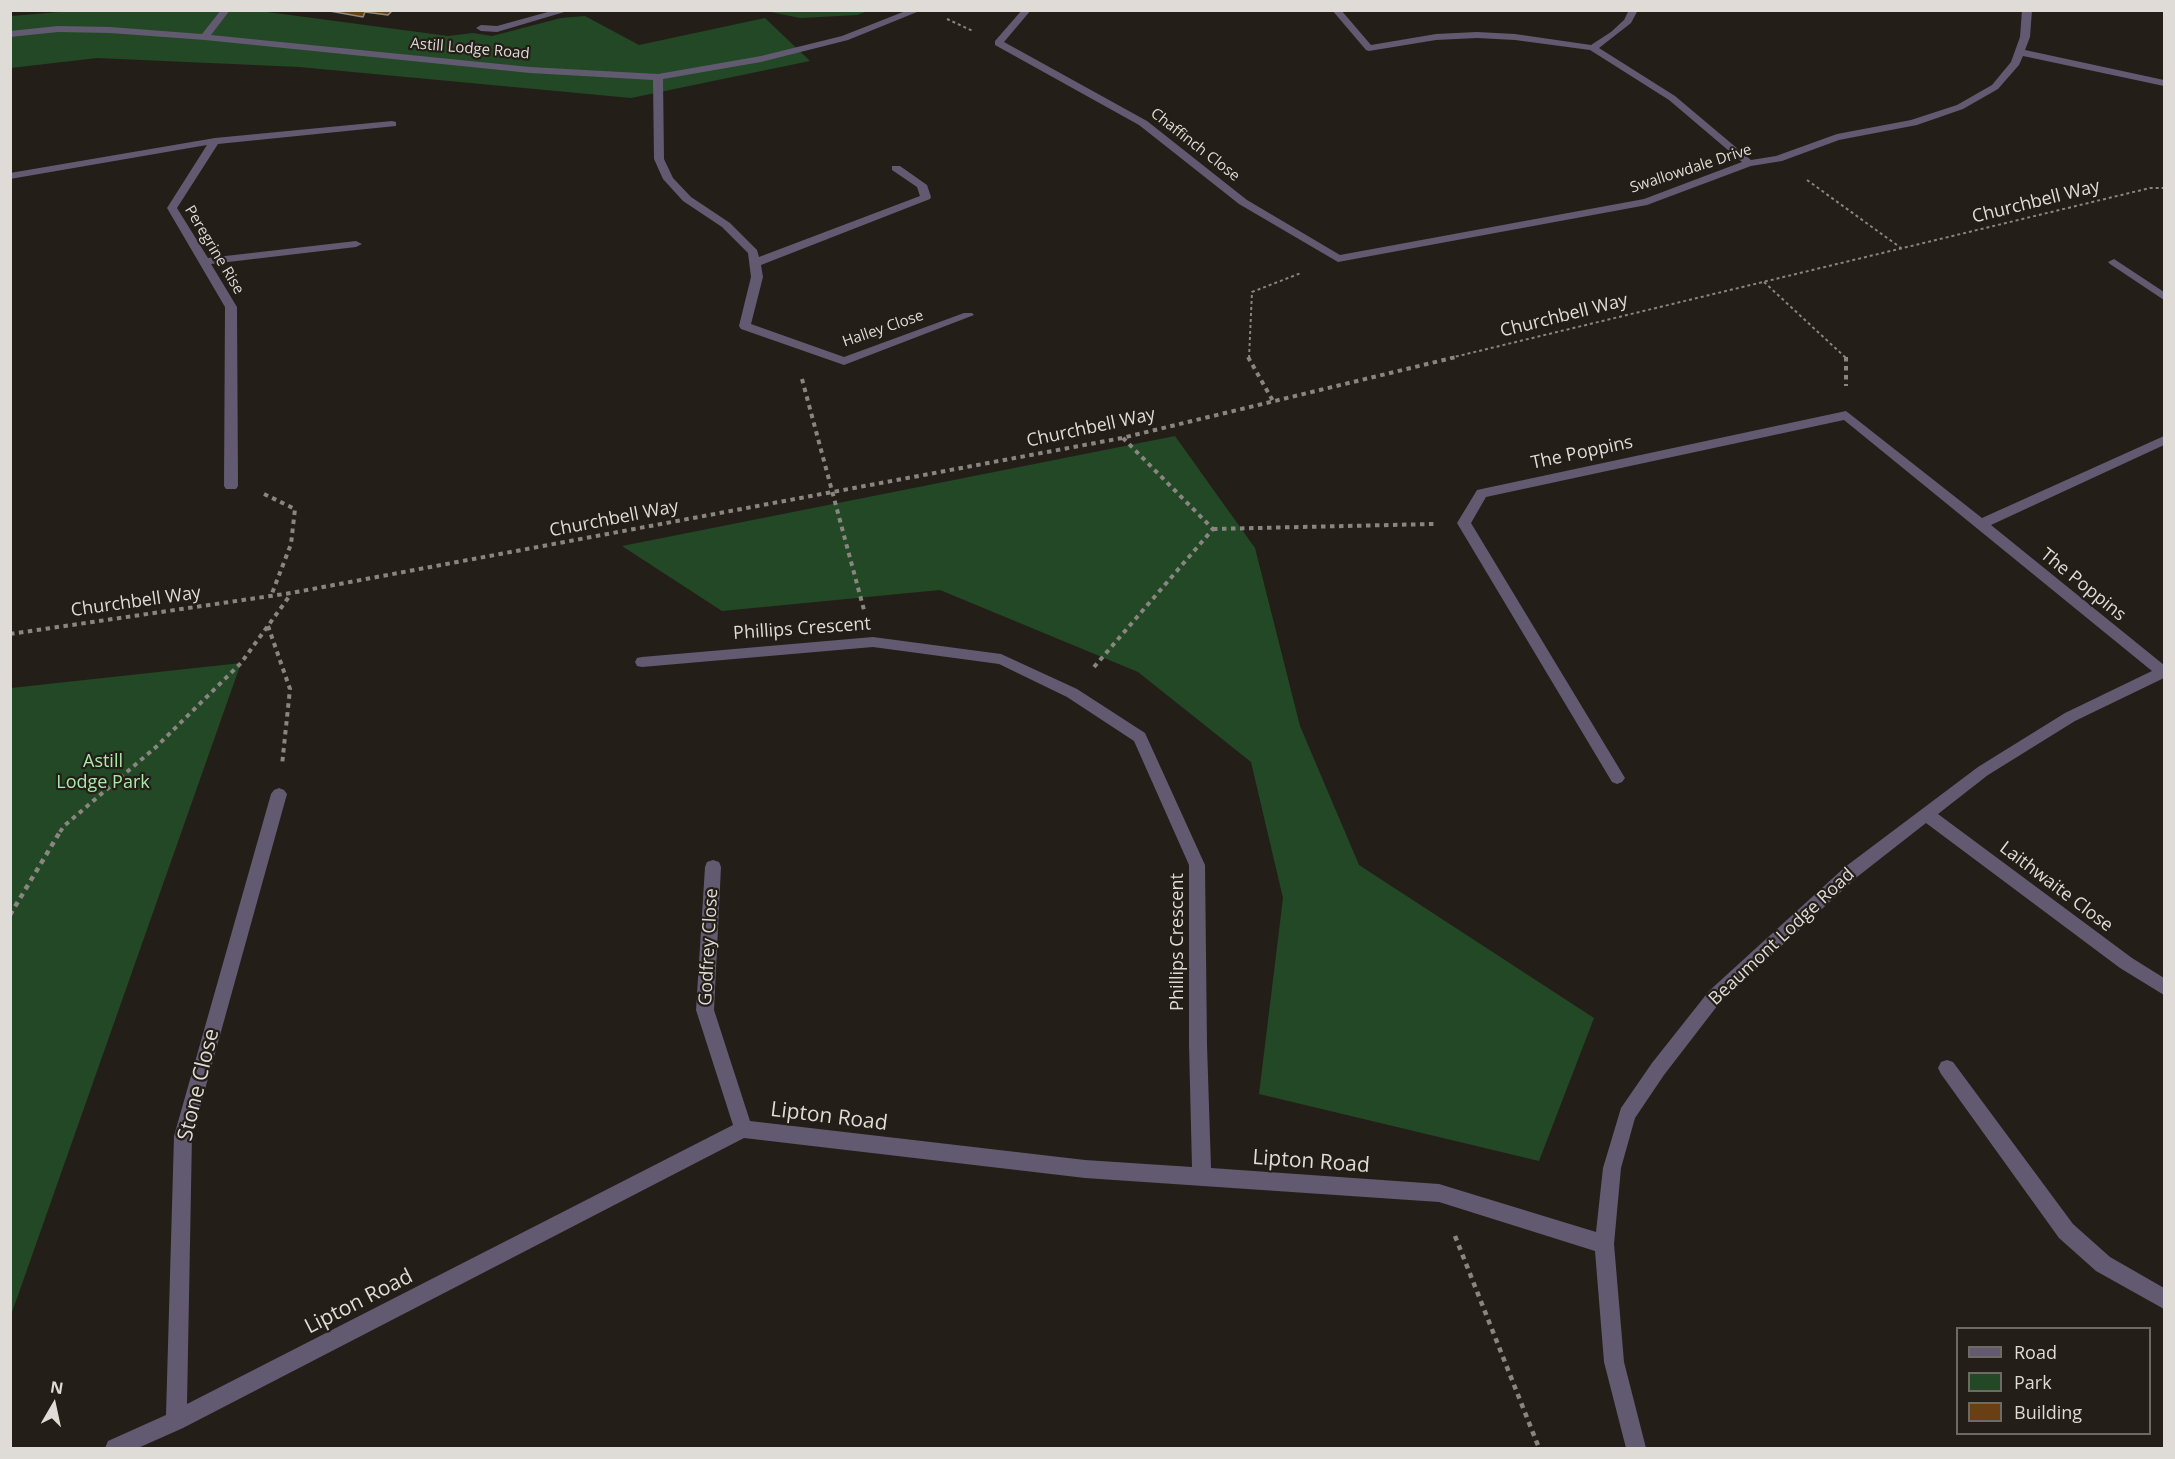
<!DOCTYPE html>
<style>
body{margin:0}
#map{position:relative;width:2175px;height:1459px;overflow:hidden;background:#241e18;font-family:"Open Sans",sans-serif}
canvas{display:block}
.frame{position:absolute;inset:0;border:12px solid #dfdbd7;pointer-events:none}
.legend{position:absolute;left:1956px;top:1327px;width:195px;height:108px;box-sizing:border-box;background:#241e18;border:2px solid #6f6a64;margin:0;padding:8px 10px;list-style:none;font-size:18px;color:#dfdbd7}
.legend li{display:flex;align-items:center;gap:12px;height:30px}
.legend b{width:30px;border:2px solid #6f6a64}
.north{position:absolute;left:24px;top:1375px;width:60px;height:60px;-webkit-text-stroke:4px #241e18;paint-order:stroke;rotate:9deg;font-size:16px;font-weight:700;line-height:24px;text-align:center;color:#dfdbd7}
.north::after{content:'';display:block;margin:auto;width:21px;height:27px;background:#dfdbd7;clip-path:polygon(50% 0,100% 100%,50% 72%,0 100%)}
</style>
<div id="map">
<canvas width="2175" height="1459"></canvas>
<div class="frame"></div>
<ul class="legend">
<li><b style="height:8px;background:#625a71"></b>Road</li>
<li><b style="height:16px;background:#234825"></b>Park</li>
<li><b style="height:16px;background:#693f14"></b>Building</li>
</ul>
<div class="north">N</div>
</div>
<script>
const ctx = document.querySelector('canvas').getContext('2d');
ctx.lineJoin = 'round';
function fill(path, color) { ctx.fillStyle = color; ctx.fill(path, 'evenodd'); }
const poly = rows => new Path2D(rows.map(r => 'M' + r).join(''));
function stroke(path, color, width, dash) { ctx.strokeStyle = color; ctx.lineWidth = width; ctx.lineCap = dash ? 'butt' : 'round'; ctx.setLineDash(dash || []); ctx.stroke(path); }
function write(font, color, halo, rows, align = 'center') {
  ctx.font = font + ' "Open Sans",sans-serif'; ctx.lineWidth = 4.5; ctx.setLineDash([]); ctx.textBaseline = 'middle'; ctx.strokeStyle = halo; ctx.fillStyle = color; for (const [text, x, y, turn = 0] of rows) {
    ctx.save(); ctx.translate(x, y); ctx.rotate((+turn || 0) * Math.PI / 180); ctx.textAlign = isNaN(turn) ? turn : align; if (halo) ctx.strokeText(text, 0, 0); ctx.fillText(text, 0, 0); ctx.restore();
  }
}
const green = poly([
 [85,10,260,11,448,36,473,33,492,36,561,18,585,16,639,45,765,18,810,61,631,98,299,67,97,58,11,68,11,16],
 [766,11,868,11,857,15,800,18],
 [1175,436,1255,548,1300,726,1359,865,1594,1018,1539,1161,1259,1094,1283,898,1251,762,1138,672,940,590,722,611,622,546],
 [241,663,11,1315,11,688]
]);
const building = poly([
 [324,10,393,10,388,15,365,12,363,17,324,10]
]);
const pathFar2 = poly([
 [947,19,973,31],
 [1807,180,1901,248],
 [1764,282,1846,358],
 [1249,358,1252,292,1301,273],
 [1450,358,2150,188,2164,188]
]);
const pathFar1 = poly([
 [1248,357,1273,401],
 [1846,357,1846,386],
 [802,379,864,610],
 [264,494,295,509,291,544,271,596],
 [1213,529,1434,524],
 [268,626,290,689,282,765],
 [10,634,291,593,1122,438,1456,357],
 [1094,667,1213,529,1123,438],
 [60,832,64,826,156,747,241,663,291,594]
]);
const path = poly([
 [10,915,61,830],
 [1455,1236,1539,1448]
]);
const minor = poly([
 [221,10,230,10,211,35,530,67,658,74,761,56,842,36,908,10,922,10,848,40,761,62,663,79,664,159,673,178,691,197,730,223,757,250,759,257,920,196,917,187,892,170,892,166,900,166,927,185,931,197,930,199,761,265,763,277,751,324,844,357,964,313,972,313,974,315,844,365,741,329,739,326,751,277,748,253,722,227,683,201,663,179,654,159,653,80,530,73,205,40,110,33,58,32,10,37,10,31,58,26,110,27,202,34,221,10],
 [555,10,571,10,497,32,481,31,476,28,481,25,497,26,555,10],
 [1022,10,1031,10,1004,42,1147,121,1247,200,1340,255,1644,199,1742,162,1669,100,1590,50,1515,40,1477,38,1436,40,1369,51,1366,50,1332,10,1341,10,1371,45,1436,34,1477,32,1515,34,1591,45,1611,32,1624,20,1629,10,1638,10,1631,23,1599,48,1675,96,1751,160,1776,156,1837,134,1911,120,1957,105,1992,85,2011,62,2020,37,2022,10,2032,10,2030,37,2025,50,2164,80,2164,86,2023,56,2019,65,1998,89,1963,109,1917,125,1839,140,1782,161,1751,166,1647,205,1338,262,1239,204,1139,125,995,45,995,41,1022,10],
 [392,121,396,122,396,126,218,144,177,208,208,258,356,241,362,244,356,247,211,264,237,307,238,486,236,489,226,489,224,486,225,307,167,208,207,145,10,179,10,173,215,138,392,121],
 [2114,259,2164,292,2164,300,2110,264,2108,262,2114,259],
 [1846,411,1982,518,2164,436,2164,445,1991,525,2164,665,2164,678,2075,721,1988,775,1938,814,2132,958,2164,978,2164,995,2120,968,1926,823,1857,877,1721,1001,1664,1075,1635,1118,1621,1168,1614,1244,1624,1362,1646,1448,1626,1448,1604,1362,1595,1251,1439,1202,1085,1178,744,1138,183,1428,138,1448,105,1448,108,1441,166,1415,174,1136,271,794,274,790,279,788,284,790,287,794,192,1136,187,1404,733,1125,696,1010,705,867,707,862,713,860,719,862,721,867,714,1010,750,1121,1085,1160,1192,1167,1189,1045,1189,865,1134,741,1067,697,999,664,873,647,642,667,637,666,635,662,637,658,642,657,873,637,1001,654,1077,689,1145,733,1205,865,1207,1045,1211,1168,1439,1184,1596,1232,1603,1168,1621,1108,1652,1063,1709,991,1845,867,1978,767,2065,713,2152,671,1844,420,1486,497,1471,523,1625,778,1622,782,1617,784,1612,782,1457,523,1477,490,1846,411],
 [1947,1060,1953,1062,2073,1224,2110,1257,2164,1288,2164,1309,2096,1271,2059,1238,1941,1074,1938,1068,1941,1062,1947,1060]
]);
const farStreetnames = [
 ["Astill Lodge Road",470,49,5],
 ["Chaffinch Close",1195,145,38],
 ["Swallowdale Drive",1691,169,-18],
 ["Peregrine Rise",214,250,59],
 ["Halley Close",883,329,-19]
];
const streetNames = [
 ["Churchbell Way",2036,202,-14],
 ["Churchbell Way",1564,316,-14],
 ["Churchbell Way",1091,428,-12],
 ["The Poppins",1582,453,-12],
 ["Churchbell Way",614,519,-11],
 ["The Poppins",2083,585,39],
 ["Churchbell Way",136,602,-8],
 ["Phillips Crescent",802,629,-4],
 ["Laithwaite Close",2056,887,37],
 ["Beaumont Lodge Road",1782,937,-43],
 ["Phillips Crescent",1178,942,-90],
 ["Godfrey Close",709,947,-87]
];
const parkNames = [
 ["Astill",103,762],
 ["Lodge Park",103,783]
];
const nearStreetnames = [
 ["Stone Close",199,1085,-76],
 ["Lipton Road",829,1117,7],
 ["Lipton Road",1311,1162,4],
 ["Lipton Road",359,1302,-27]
];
fill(green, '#234825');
fill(building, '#693f14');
stroke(building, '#908881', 1.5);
stroke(pathFar2, '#898580', 2, [3, 3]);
stroke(pathFar1, '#898580', 4, [4.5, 4.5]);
stroke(path, '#898580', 4.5, [5, 5]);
fill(minor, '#625a71');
write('15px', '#dfdbd7', '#241e18', farStreetnames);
write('18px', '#dfdbd7', '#241e18', streetNames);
write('18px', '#a8eaa9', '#241e18', parkNames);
write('21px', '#dfdbd7', '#241e18', nearStreetnames);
</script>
